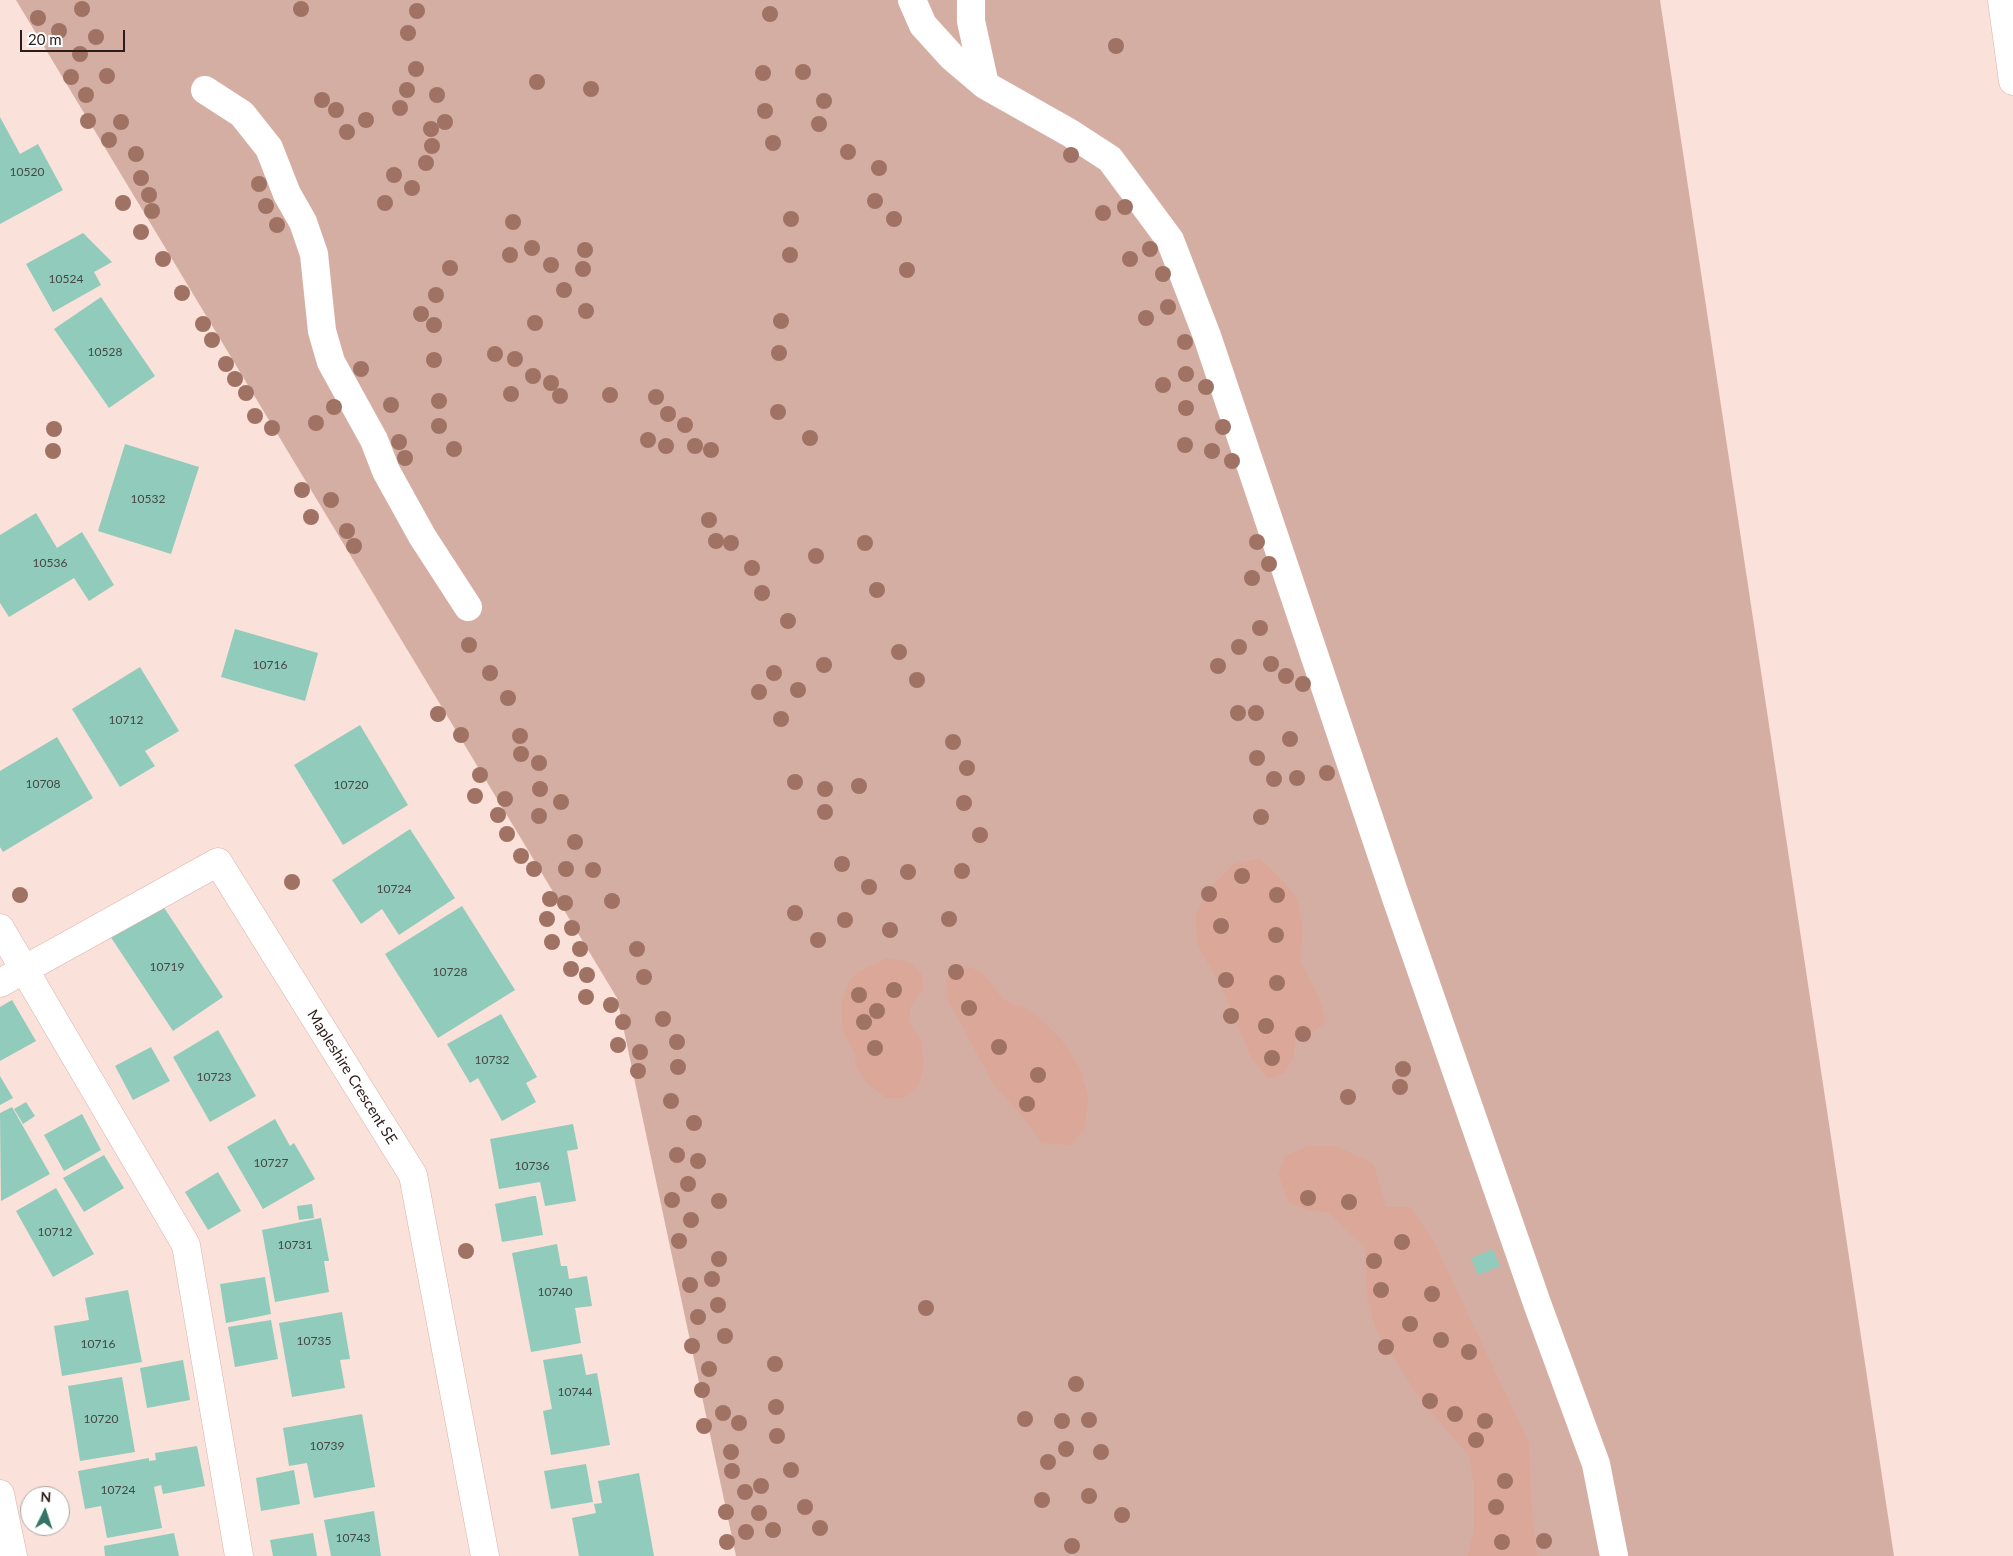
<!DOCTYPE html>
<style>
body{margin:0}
#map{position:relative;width:2013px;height:1556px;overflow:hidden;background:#fae1da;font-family:Lato,sans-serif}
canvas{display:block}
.north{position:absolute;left:20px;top:1486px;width:50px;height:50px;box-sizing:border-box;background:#fff;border:1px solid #aaa5a3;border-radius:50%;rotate:4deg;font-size:14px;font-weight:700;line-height:20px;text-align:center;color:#2b1d19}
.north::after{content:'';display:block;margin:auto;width:18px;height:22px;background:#337464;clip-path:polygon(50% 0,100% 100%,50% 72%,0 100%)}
.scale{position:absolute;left:20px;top:30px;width:105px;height:22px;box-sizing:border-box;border:2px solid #2b1d19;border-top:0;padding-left:6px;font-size:15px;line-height:18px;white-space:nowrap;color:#2b1d19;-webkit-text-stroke:4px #fff;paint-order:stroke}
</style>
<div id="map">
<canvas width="2013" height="1556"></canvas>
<div class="north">N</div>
<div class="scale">20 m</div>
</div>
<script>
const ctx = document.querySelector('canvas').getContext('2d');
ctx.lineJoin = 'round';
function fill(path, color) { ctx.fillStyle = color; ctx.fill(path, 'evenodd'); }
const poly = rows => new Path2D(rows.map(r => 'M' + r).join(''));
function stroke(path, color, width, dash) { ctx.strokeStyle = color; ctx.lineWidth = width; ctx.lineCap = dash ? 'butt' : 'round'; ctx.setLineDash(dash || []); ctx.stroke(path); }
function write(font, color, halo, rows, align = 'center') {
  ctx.font = font + ' Lato,sans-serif'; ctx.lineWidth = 4; ctx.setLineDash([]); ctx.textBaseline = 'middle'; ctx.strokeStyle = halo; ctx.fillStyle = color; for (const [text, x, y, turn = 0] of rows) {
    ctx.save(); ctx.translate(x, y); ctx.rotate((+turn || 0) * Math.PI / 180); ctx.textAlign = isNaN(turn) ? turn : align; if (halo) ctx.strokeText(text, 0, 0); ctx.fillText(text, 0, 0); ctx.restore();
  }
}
const green = poly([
 [16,0,1660,0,1894,1556,736,1556,617,998]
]);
const forest = poly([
 [1260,858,1282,880,1296,898,1303,925,1301,963,1318,995,1326,1022,1311,1033,1296,1030,1294,1055,1285,1073,1268,1079,1252,1059,1221,985,1197,945,1196,913,1211,888,1234,864],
 [887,958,909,962,921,973,924,988,911,1005,909,1022,921,1040,924,1064,918,1087,903,1098,886,1098,866,1082,855,1065,855,1053,843,1032,841,1005,848,983,859,971],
 [971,967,985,976,1003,999,1013,1004,1021,1005,1038,1017,1061,1039,1080,1068,1088,1097,1085,1128,1070,1145,1042,1143,1021,1115,994,1085,947,998,946,980,958,970],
 [1309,1146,1336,1146,1373,1163,1386,1207,1410,1207,1432,1238,1529,1443,1531,1499,1537,1556,1468,1556,1474,1529,1474,1486,1469,1456,1418,1396,1376,1329,1367,1297,1365,1247,1329,1213,1308,1210,1289,1202,1278,1174,1285,1156]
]);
const building = poly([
 [0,117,20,154,38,144,63,190,0,224],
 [83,233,112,262,94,272,101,285,53,312,26,264],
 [101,297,155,376,109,408,54,329],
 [125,444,199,467,171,554,98,531],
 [36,513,57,548,82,532,114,585,89,601,74,578,9,617,0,603,0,535],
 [235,629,318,653,305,701,221,677],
 [140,667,179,731,145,751,155,766,120,787,72,709],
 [360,725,408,805,343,845,294,765],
 [57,737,93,798,3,852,0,847,0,771],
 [410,829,455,898,399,935,382,909,361,924,332,880],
 [161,903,223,997,173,1031,110,936],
 [462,906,515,990,438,1038,385,954],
 [12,1000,36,1041,0,1061,0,1007],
 [501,1014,537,1077,526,1083,536,1102,502,1121,478,1078,470,1083,447,1044],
 [218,1030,256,1096,210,1122,173,1057],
 [151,1047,170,1081,133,1100,115,1066],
 [0,1076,13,1098,0,1105],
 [26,1102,35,1116,23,1124,14,1109],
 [12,1107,50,1174,1,1201,0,1113],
 [82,1114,101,1150,64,1171,44,1135],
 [275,1119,290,1146,294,1143,315,1179,263,1209,227,1147],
 [573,1124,578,1149,567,1151,576,1201,545,1206,540,1182,499,1189,490,1139],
 [104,1155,124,1188,84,1212,63,1178],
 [218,1172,241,1211,208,1230,185,1192],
 [56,1188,94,1254,53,1277,16,1211],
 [533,1196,536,1196,543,1235,502,1242,495,1204],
 [312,1204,314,1218,299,1220,297,1206],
 [321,1218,329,1261,324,1261,329,1292,275,1302,262,1230],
 [557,1244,561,1266,567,1266,569,1279,587,1276,592,1306,575,1308,581,1343,531,1352,512,1253],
 [1493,1249,1500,1266,1478,1275,1471,1258],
 [265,1277,271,1314,226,1323,220,1284],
 [128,1290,142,1362,62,1376,54,1326,89,1320,85,1298],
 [342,1312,350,1359,340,1360,345,1388,292,1397,279,1323],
 [271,1320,278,1359,235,1367,228,1327],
 [582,1354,586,1375,597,1373,610,1445,551,1455,543,1411,552,1409,543,1360],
 [183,1360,190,1400,147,1408,140,1368],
 [122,1377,135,1452,80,1461,68,1386],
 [362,1414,375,1487,314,1498,307,1463,289,1466,283,1428],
 [197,1446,205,1486,163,1494,161,1485,154,1487,162,1528,107,1538,101,1506,85,1509,78,1471,149,1458,149,1461,156,1460,155,1453],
 [586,1464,593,1502,551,1509,544,1471],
 [294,1470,300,1504,261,1511,256,1478],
 [639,1473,654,1556,579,1556,572,1518,596,1513,594,1504,602,1503,598,1481],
 [374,1511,381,1556,331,1556,324,1520],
 [174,1533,179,1556,105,1556,104,1546],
 [313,1533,317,1556,273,1556,270,1540]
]);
const minor = poly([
 [912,0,923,25,952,57,985,85,1070,133,1110,159,1170,240,1207,336,1395,895,1538,1306,1596,1464,1614,1556],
 [971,0,971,21,985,85],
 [205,90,242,114,269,148,287,194,303,222,314,254,322,331,331,362,374,440,386,471,422,536,468,607],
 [0,928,186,1245,239,1556],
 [0,983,218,862,413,1175,485,1556],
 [0,1494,13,1556]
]);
const highway = poly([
 [2002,0,2013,81]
]);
const trees = [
 [82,9],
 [301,9],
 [417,11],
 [770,14],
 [38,18],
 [59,31],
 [408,33],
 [96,37],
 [1116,46],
 [80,54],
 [416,69],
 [803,72],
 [763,73],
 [107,76],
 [71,77],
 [537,82],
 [591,89],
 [407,90],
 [86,95],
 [437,95],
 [322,100],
 [824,101],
 [400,108],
 [336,110],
 [765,111],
 [366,120],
 [88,121],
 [121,122],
 [445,122],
 [819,124],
 [431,129],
 [347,132],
 [109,140],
 [773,143],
 [432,146],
 [848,152],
 [136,154],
 [1071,155],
 [426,163],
 [879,168],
 [394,175],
 [141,178],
 [259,184],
 [412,188],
 [149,195],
 [875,201],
 [123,203],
 [385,203],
 [266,206],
 [1125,207],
 [152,211],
 [1103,213],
 [791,219],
 [894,219],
 [513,222],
 [277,225],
 [141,232],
 [532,248],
 [1150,249],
 [585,250],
 [510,255],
 [790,255],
 [163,259],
 [1130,259],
 [551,265],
 [450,268],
 [583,269],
 [907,270],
 [1163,274],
 [564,290],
 [182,293],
 [436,295],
 [1168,307],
 [586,311],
 [421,314],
 [1146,318],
 [781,321],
 [535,323],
 [203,324],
 [434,325],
 [212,340],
 [1185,342],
 [779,353],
 [495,354],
 [515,359],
 [434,360],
 [226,364],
 [361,369],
 [1186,374],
 [533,376],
 [235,379],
 [551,383],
 [1163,385],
 [1206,387],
 [246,393],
 [511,394],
 [610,395],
 [560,396],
 [656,397],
 [439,401],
 [391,405],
 [334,407],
 [1186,408],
 [778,412],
 [668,414],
 [255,416],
 [316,423],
 [685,425],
 [439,426],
 [1223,427],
 [272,428],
 [54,429],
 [810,438],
 [648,440],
 [399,442],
 [1185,445],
 [666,446],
 [695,446],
 [454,449],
 [711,450],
 [53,451],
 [1212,451],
 [405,458],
 [1232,461],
 [302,490],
 [331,500],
 [311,517],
 [709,520],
 [347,531],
 [716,541],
 [1257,542],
 [731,543],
 [865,543],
 [354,546],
 [816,556],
 [1269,564],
 [752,568],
 [1252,578],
 [877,590],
 [762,593],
 [788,621],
 [1260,628],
 [469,645],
 [1239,647],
 [899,652],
 [1271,664],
 [824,665],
 [1218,666],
 [490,673],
 [774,673],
 [1286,676],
 [917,680],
 [1303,684],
 [798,690],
 [759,692],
 [508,698],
 [1238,713],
 [1256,713],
 [438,714],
 [781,719],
 [461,735],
 [520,736],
 [1290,739],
 [953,742],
 [521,754],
 [1257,758],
 [539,763],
 [967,768],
 [1327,773],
 [480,775],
 [1297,778],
 [1274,779],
 [795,782],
 [859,786],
 [540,789],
 [825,789],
 [475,796],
 [505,799],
 [561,802],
 [964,803],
 [825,812],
 [498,815],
 [539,816],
 [1261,817],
 [507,834],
 [980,835],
 [575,842],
 [521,856],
 [842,864],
 [534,869],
 [566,869],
 [593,870],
 [962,871],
 [908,872],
 [1242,876],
 [292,882],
 [869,887],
 [1209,894],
 [20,895],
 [1277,895],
 [550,899],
 [612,901],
 [565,903],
 [795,913],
 [547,919],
 [949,919],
 [845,920],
 [1221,926],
 [572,928],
 [890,930],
 [1276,935],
 [818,940],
 [552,942],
 [580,949],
 [637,949],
 [571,969],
 [956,972],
 [587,975],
 [644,977],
 [1226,980],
 [1277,983],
 [894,990],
 [859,995],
 [586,997],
 [611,1005],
 [969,1008],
 [877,1011],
 [1231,1016],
 [663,1019],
 [623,1022],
 [864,1022],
 [1266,1026],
 [1303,1034],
 [677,1042],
 [618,1045],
 [999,1047],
 [875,1048],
 [640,1052],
 [1272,1058],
 [678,1067],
 [1403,1069],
 [638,1071],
 [1038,1075],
 [1400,1087],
 [1348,1097],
 [671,1101],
 [1027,1104],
 [694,1123],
 [677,1155],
 [698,1161],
 [688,1184],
 [1308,1198],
 [672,1200],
 [719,1201],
 [1349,1202],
 [691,1220],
 [679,1241],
 [1402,1242],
 [466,1251],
 [719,1259],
 [1374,1261],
 [712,1279],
 [690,1285],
 [1381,1290],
 [1432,1294],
 [718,1305],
 [926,1308],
 [698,1317],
 [1410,1324],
 [725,1336],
 [1441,1340],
 [692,1346],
 [1386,1347],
 [1469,1352],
 [775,1364],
 [709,1369],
 [1076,1384],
 [702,1390],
 [1430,1401],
 [776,1407],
 [723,1413],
 [1455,1414],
 [1025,1419],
 [1089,1420],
 [1062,1421],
 [1485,1421],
 [739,1423],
 [704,1426],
 [777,1436],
 [1476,1440],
 [1066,1449],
 [731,1452],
 [1101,1452],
 [1048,1462],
 [791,1470],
 [732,1471],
 [1505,1481],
 [761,1486],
 [745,1492],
 [1089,1496],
 [1042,1500],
 [805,1507],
 [1496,1507],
 [726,1512],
 [759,1513],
 [1122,1515],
 [820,1528],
 [773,1530],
 [746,1532],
 [1544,1541],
 [727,1542],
 [1502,1542],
 [1072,1546]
];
const numberNames = [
 ["10520",27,172],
 ["10524",66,279],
 ["10528",105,352],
 ["10532",148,499],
 ["10536",50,563],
 ["10716",270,665],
 ["10712",126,720],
 ["10708",43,784],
 ["10720",351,785],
 ["10724",394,889],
 ["10719",167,967],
 ["10728",450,972],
 ["10732",492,1060],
 ["10723",214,1077],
 ["10727",271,1163],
 ["10736",532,1166],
 ["10712",55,1232],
 ["10731",295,1245],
 ["10740",555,1292],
 ["10735",314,1341],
 ["10716",98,1344],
 ["10744",575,1392],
 ["10720",101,1419],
 ["10739",327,1446],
 ["10724",118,1490],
 ["10743",353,1538]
];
const streetNames = [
 ["Mapleshire Crescent SE",352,1077,58]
];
fill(green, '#d4aea3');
fill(forest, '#dba798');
fill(building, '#91cbbb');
stroke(minor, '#dab3a8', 29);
stroke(highway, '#dab3a8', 29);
stroke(minor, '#fff', 28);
stroke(highway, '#fff', 28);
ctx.fillStyle = '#9f7264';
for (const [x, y] of trees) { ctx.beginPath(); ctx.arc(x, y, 8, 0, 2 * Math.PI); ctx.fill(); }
write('12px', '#444842', null, numberNames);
write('15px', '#2b1d19', '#fff', streetNames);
</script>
